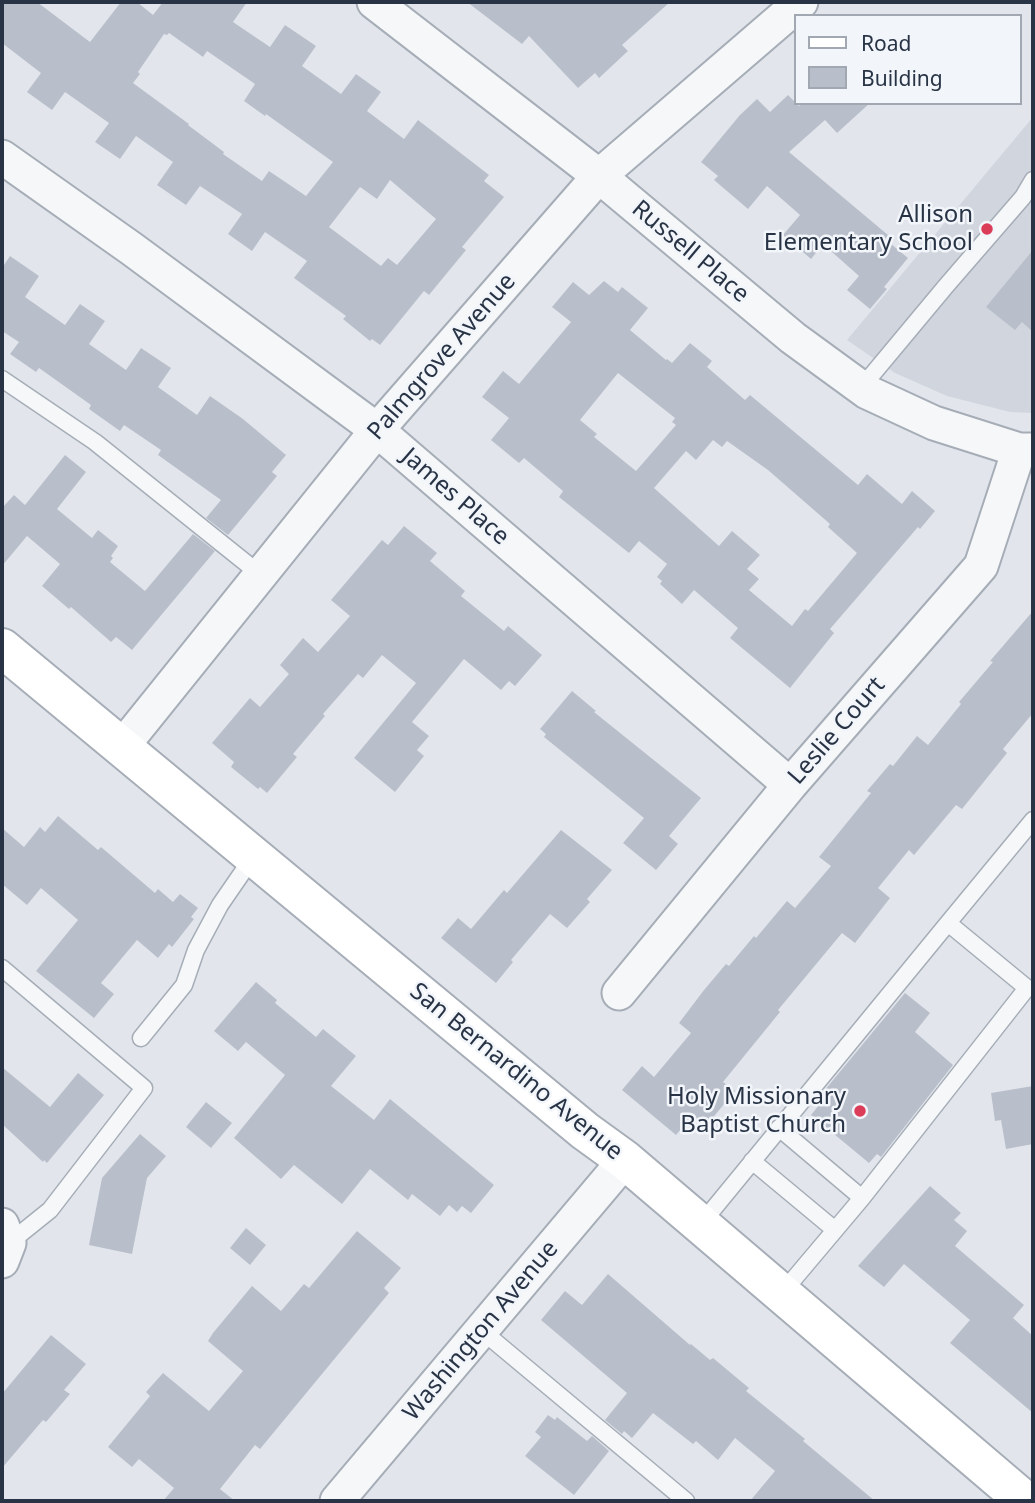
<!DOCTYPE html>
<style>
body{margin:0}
#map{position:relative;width:1035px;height:1503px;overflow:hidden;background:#e2e6ec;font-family:"Noto Sans",sans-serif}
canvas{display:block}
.frame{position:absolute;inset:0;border:4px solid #283446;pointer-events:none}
.legend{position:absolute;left:794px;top:14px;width:228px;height:91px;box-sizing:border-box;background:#f2f5f9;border:2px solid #a1a8b1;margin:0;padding:9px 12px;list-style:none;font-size:21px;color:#283446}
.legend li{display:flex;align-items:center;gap:14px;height:35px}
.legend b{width:35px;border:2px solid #a1a8b1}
</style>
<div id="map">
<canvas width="1035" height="1503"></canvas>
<div class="frame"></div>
<ul class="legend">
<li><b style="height:9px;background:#fff"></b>Road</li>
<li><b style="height:19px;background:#b9bfca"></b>Building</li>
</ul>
</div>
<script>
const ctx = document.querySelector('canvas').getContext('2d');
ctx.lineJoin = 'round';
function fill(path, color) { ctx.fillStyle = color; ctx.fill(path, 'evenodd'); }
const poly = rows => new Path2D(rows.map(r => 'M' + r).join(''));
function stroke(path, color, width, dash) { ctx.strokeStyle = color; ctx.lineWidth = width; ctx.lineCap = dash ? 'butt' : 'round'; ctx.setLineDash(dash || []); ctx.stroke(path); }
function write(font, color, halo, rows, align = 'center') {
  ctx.font = font + ' "Noto Sans",sans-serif'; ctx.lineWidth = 5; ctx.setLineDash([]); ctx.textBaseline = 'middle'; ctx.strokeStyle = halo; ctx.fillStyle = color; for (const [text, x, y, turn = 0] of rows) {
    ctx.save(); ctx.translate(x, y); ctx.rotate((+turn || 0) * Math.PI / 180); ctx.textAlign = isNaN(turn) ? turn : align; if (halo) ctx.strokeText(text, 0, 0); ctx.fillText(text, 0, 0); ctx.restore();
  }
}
const built = poly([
 [1033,117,1033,413,1010,412,947,396,895,373,847,340]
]);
const building = poly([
 [2,2,37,2,90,42,121,2,137,2,153,15,163,2,247,2,233,22,270,47,285,25,316,46,302,66,341,94,356,74,381,92,367,111,404,139,418,120,489,175,484,181,504,197,462,247,466,250,429,295,424,291,380,345,372,339,370,341,343,319,346,316,294,278,307,261,265,232,252,251,228,234,242,214,200,186,186,205,157,185,173,162,136,136,120,159,95,142,109,123,65,92,52,110,27,92,41,73,2,43],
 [169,33,203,57,207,51,255,84,244,101,265,116,266,114,333,162,306,196,269,171,262,181,223,154,224,152,188,125,189,124,133,83,140,74,138,72,164,34,167,35],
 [390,180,436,219,397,265,388,258,381,266,329,227,360,187,377,199],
 [467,2,670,2,622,45,628,51,599,78,595,73,578,88,529,36,522,44],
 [788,95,799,106,802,103,870,103,837,133,825,120,789,152,888,235,885,239,908,258,884,287,887,289,870,309,847,290,859,276,823,244,811,259,783,235,800,215,767,186,748,209,714,180,718,176,701,162,740,115,757,99,770,112],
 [1033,250,1033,332,1022,322,1015,330,986,307],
 [10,256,39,276,25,297,65,325,80,304,105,321,89,344,126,370,141,348,171,368,158,387,197,415,210,396,243,419,286,455,272,472,277,476,228,535,206,518,221,500,158,455,161,450,124,425,120,431,89,409,91,405,39,368,36,372,10,354,19,342,2,331,2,268],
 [604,281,618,292,622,287,648,308,630,330,666,360,667,359,672,363,690,343,712,361,707,367,745,400,750,395,858,485,867,474,902,504,912,491,935,511,920,529,918,527,830,629,834,633,790,688,730,638,738,628,694,590,682,604,660,584,662,581,657,577,667,564,639,541,629,553,559,497,563,491,524,458,519,463,491,440,509,418,482,397,503,371,519,384,571,322,552,307,573,282,589,295],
 [618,373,675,418,672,422,676,425,636,471,594,437,597,434,580,420],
 [713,440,722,447,727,441,768,470,830,524,828,527,857,553,808,611,805,609,792,626,749,590,759,579,747,569,760,555,732,531,719,546,654,488,686,451,696,460],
 [65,455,86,472,57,509,92,538,98,530,118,546,111,556,113,558,110,562,145,591,193,534,215,551,132,650,116,637,111,642,71,607,69,609,42,586,60,564,27,536,2,566,2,508,14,495,25,505],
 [404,526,437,553,430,561,465,591,461,596,504,631,508,626,542,655,515,686,509,681,501,690,464,659,412,722,429,736,417,750,424,756,395,792,354,758,416,683,382,655,363,678,358,674,323,714,325,716,293,754,297,757,267,793,260,787,258,789,231,767,234,762,212,743,250,698,260,707,289,674,280,665,303,638,318,652,350,616,331,600,382,540,388,545],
 [1033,611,1033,713,1003,749,1007,753,962,809,956,805,914,855,909,850,878,888,890,898,855,943,842,933,778,1010,780,1012,723,1082,735,1091,705,1127,692,1116,676,1135,622,1090,642,1066,654,1077,691,1033,679,1023,704,990,726,964,729,966,754,936,756,938,787,901,795,908,831,866,819,857,871,793,867,791,890,764,893,766,917,736,928,745,961,704,959,702,993,662,990,661],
 [572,691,596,711,594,712,701,798,669,836,678,844,656,870,623,843,644,818,544,737,546,734,540,729],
 [58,816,98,850,101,847,155,893,158,889,173,902,180,894,198,908,191,917,194,919,172,947,169,944,158,958,137,940,101,983,114,994,94,1018,36,971,78,920,41,888,27,905,2,884,2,828,24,847,40,827,45,832],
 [561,830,612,870,587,899,590,902,567,928,550,914,511,960,513,962,496,983,441,938,458,918,471,929,504,890,507,893],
 [256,982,277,1000,275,1003,316,1037,323,1029,356,1056,331,1086,374,1120,390,1099,494,1185,471,1213,462,1206,457,1212,449,1205,440,1216,412,1194,408,1200,370,1169,342,1204,294,1165,281,1179,234,1138,285,1075,246,1042,238,1051,214,1031],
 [905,993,930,1013,915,1032,953,1065,881,1157,877,1154,869,1163,811,1115,819,1105,815,1102],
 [2,1067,50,1107,78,1073,104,1095,47,1163,44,1160,43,1162,2,1124],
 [1033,1086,1033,1144,1006,1149,1001,1120,995,1121,991,1093],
 [206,1102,232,1123,211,1148,186,1127],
 [140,1134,166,1156,147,1178,132,1254,89,1245,102,1178],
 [930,1186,961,1213,954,1220,967,1231,955,1246,1024,1305,1013,1318,1033,1336,1033,1413,950,1343,970,1320,904,1264,884,1287,858,1266],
 [246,1228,266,1245,250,1265,230,1248],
 [357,1231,401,1268,384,1288,389,1293,260,1449,255,1445,220,1489,235,1501,163,1501,174,1488,139,1459,132,1467,108,1447,150,1396,146,1392,163,1373,209,1411,243,1371,208,1341,213,1333,252,1286,281,1311,304,1284,309,1288],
 [608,1274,690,1345,691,1344,710,1360,713,1358,749,1388,746,1391,805,1439,803,1441,875,1501,750,1501,775,1471,735,1438,718,1460,696,1441,693,1444,653,1413,632,1438,624,1431,622,1434,605,1420,627,1393,541,1320,565,1291,582,1305],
 [51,1335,86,1364,64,1390,70,1394,46,1422,43,1420,2,1468,2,1394],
 [548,1415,555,1420,557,1417,587,1441,592,1436,609,1451,574,1495,525,1456,541,1437,535,1432]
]);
const lane = poly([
 [2,379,95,442,261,575],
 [861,388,946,286,1023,197,1033,180],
 [948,923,1033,820],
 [2,968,144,1088,50,1210,9,1243],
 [141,1038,184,985,196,950,220,905,253,857],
 [779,1128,862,1198],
 [752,1161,835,1230],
 [701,1224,948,923,1027,988,862,1198,782,1293],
 [481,1330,686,1501]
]);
const street = poly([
 [374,2,599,176,793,338,867,392,934,423,1019,450,1033,450],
 [2,157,132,249,377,430,790,785],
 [121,748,377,430,599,176,801,2],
 [619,993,790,785,981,566,1019,450],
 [2,1225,9,1243,2,1261],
 [337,1501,625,1160]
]);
const secondary = poly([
 [2,648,585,1131,625,1160,1025,1501]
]);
const markers = [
 [987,229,7,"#db3d59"],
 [860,1111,7,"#db3d59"]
];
const poiNames = [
 ["Allison",973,215],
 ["Elementary School",973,243],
 ["Holy Missionary",846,1097],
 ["Baptist Church",846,1125]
];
const streetNames = [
 ["Russell Place",690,252,40],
 ["Palmgrove Avenue",442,357,-49],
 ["James Place",455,497,41],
 ["Leslie Court",837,731,-49],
 ["San Bernardino Avenue",516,1072,39],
 ["Washington Avenue",481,1331,-50]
];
fill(built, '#d0d5de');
fill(building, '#b9bfca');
stroke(lane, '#a6adb7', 19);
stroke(street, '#a6adb7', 37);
stroke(secondary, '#a6adb7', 42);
stroke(lane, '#f5f7f9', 16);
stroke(street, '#f5f7f9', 33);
stroke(secondary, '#fff', 38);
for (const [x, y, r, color] of markers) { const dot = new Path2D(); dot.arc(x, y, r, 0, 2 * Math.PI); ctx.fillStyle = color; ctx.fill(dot); stroke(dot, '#f2f5f9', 2.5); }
write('24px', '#283446', '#f2f5f9', poiNames, 'right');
write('24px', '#283446', '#f2f5f9', streetNames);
</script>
